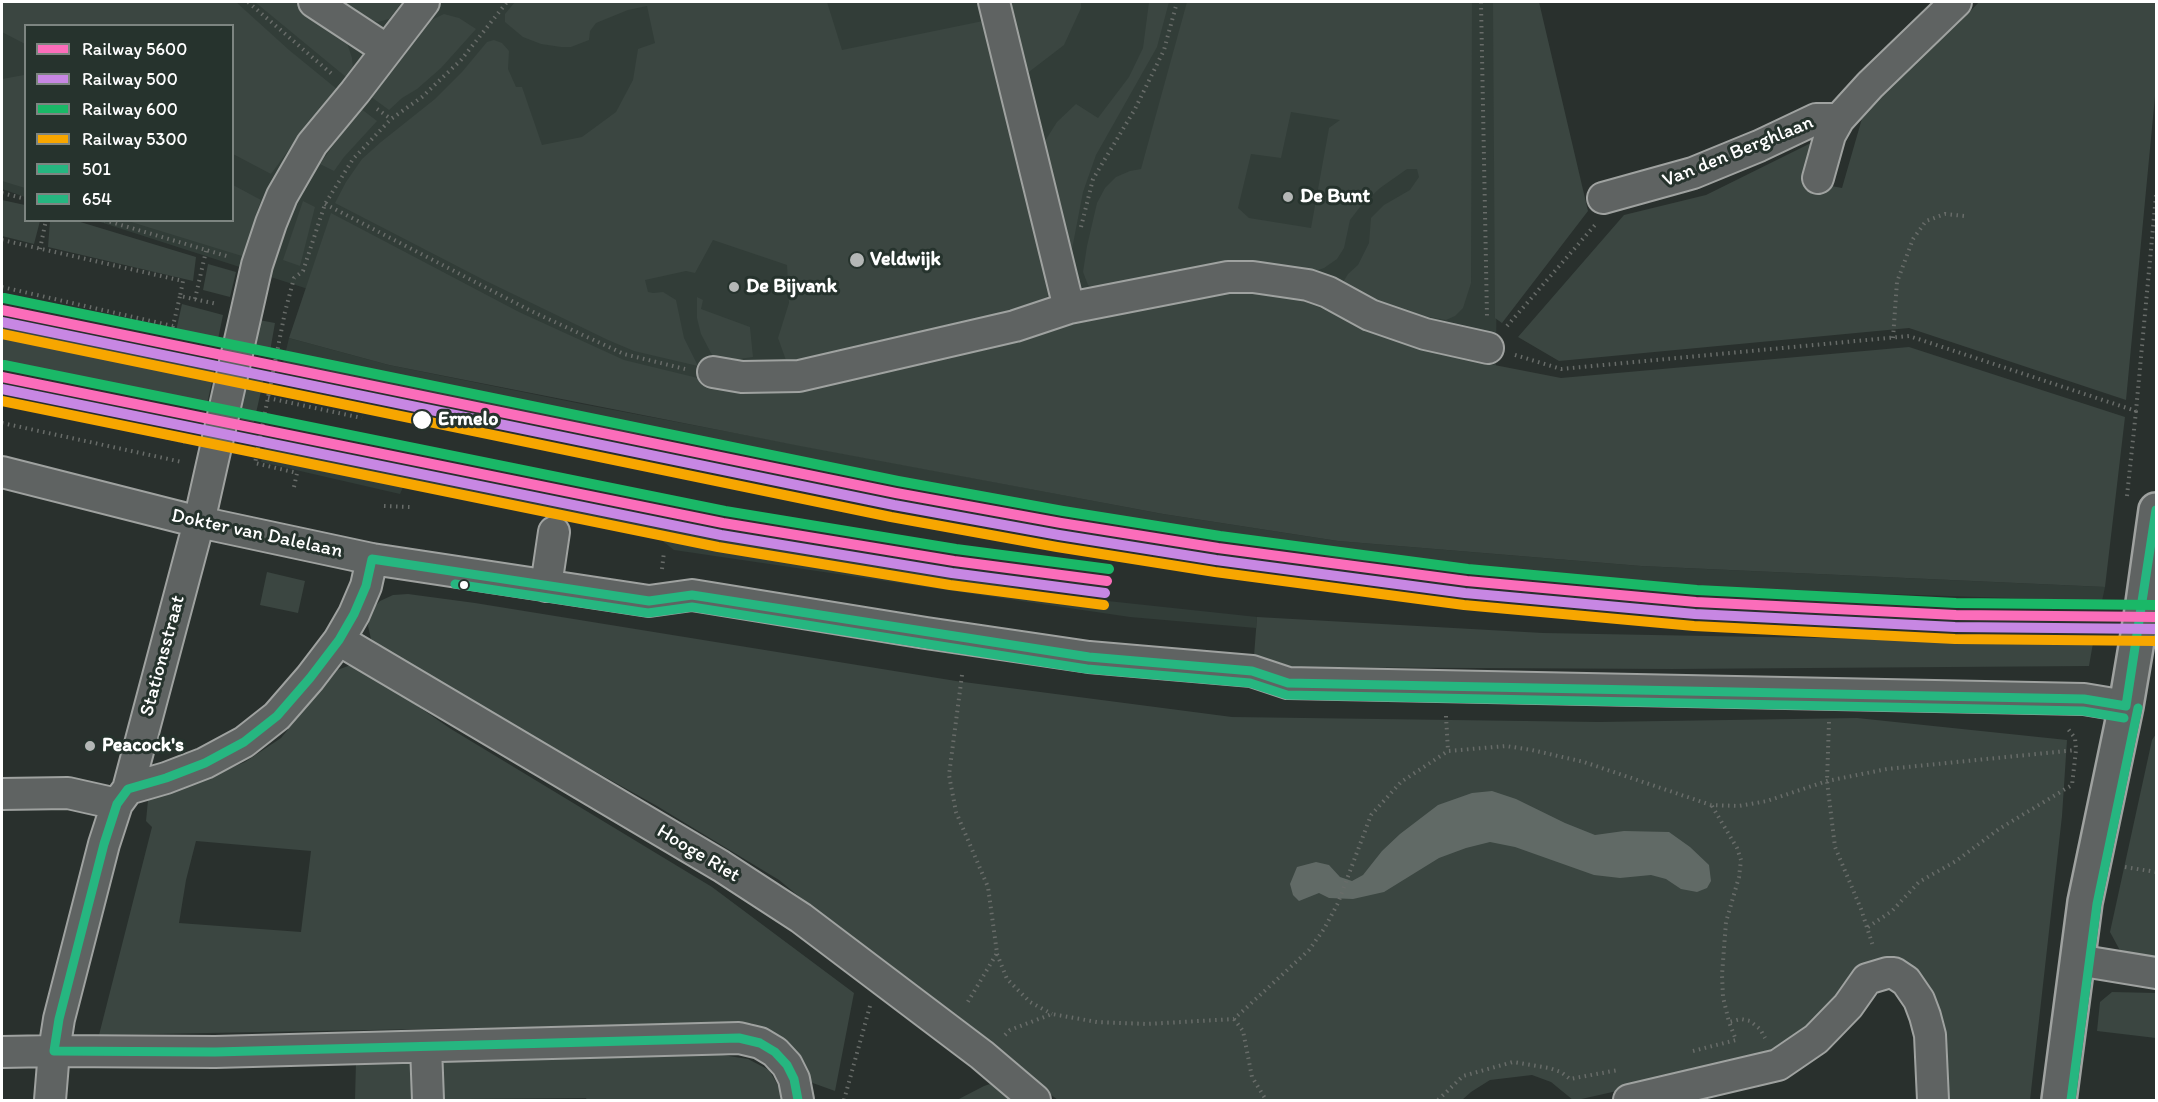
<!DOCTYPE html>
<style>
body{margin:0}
#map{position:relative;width:2158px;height:1102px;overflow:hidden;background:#29302d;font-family:Itim,sans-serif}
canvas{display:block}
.frame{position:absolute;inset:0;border:3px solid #fff;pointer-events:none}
.legend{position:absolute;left:24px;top:24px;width:210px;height:198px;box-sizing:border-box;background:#26332d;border:2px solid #7d8581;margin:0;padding:8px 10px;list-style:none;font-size:18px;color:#fff}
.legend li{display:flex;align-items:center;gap:12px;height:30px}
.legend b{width:30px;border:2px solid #7d8581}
</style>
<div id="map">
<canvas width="2158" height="1102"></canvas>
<div class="frame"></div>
<ul class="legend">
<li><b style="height:8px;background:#fb6dba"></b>Railway 5600</li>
<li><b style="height:8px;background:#c787e3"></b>Railway 500</li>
<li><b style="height:8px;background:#1ab867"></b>Railway 600</li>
<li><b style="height:8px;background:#f7a600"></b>Railway 5300</li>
<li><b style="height:8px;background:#26b680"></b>501</li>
<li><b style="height:8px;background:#26b680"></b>654</li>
</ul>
</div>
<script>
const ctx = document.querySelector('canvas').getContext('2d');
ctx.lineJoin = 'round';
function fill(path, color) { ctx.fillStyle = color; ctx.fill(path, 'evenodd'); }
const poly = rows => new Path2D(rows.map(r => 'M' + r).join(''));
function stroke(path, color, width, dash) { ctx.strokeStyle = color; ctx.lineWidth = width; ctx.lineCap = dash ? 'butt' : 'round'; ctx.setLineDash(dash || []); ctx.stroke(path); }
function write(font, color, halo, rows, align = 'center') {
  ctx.font = font + ' Itim,sans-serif'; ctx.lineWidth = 6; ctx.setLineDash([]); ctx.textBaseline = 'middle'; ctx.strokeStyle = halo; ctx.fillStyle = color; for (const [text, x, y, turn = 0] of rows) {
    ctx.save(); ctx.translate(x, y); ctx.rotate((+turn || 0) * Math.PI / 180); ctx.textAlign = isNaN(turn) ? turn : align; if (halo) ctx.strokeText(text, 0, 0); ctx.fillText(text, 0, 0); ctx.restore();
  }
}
const built = poly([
 [2,2,1499,2,1495,484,783,407,339,299,97,221,232,220,232,26,26,26,25,197,2,189],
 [289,338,389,365,582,404,1163,514,1338,541,1641,566,2105,587,2102,601,1641,586,1341,559,799,460,579,425,385,386,283,363],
 [266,444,1061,596,1257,617,1256,628,1130,617,674,550,656,536,404,485,400,494,261,462]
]);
const green = poly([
 [2,2,236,2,289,50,338,90,293,144,271,174,233,154,232,26,26,26,25,44,2,32],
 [255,2,301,2,346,40,352,58,353,68,346,77],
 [341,2,402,2,389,19,378,22,364,19],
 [515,2,827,2,842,50,983,21,1050,275,1049,293,1042,306,798,369,787,363,778,338,789,303,787,265,713,240,695,273,686,271,645,280,648,292,653,293,663,292,676,300,684,338,698,366,634,351,608,340,484,280,335,203,346,182,362,159,381,142,435,99,462,72,487,42,494,40,502,43,509,51,508,69,516,87,522,87,542,145,582,137,616,112,633,80,638,49,655,43,647,6,628,10,596,23,590,31,589,40,571,47,561,47,541,44,523,37,505,22,505,14],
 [1006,2,1081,2,1081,8,1064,45,1021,78],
 [1149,2,1169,2,1157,47,1096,155,1083,192,1069,265,1045,165,1045,141,1057,122,1076,104,1098,118,1129,77,1143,48],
 [1187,2,1472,2,1471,283,1463,308,1455,316,1446,320,1394,311,1342,284,1348,274,1358,265,1369,243,1371,218,1384,205,1410,190,1419,177,1417,169,1407,169,1380,188,1360,207,1350,220,1344,248,1337,259,1324,268,1310,273,1098,289,1088,285,1083,272,1087,246,1097,203,1105,188,1116,177,1130,171,1141,169],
 [1291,112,1340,120,1329,128,1311,228,1249,218,1238,208,1251,154,1281,158],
 [1493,2,1539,2,1588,211,1502,323,1495,318],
 [1979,2,2156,2,2156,86,2126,400,1909,328,1559,361,1518,337,1624,215,1706,195,1815,141,1805,181,1842,188,1865,108,1959,23],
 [444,14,459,18,476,29,441,68,417,89,402,98,389,110,370,96,429,21],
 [24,75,26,76,25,188,2,181,2,79],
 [360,108,377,121,344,157,334,171,320,164],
 [233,185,261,200,242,256,128,221,232,220],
 [2,200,25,205,26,220,40,221,34,244,2,236],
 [303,201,315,207,300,266,283,260],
 [331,213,519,312,624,360,702,379,1213,286,1280,292,1438,354,1561,378,1909,347,2125,417,2105,587,1641,566,1338,541,1163,514,800,446,389,365,289,338],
 [50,221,77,221,196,257,193,281,48,247],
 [208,264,236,272,230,297,203,290],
 [697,297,703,300,701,309,750,327,753,357,719,362,711,353,701,334,697,318],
 [182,304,223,315,218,339,176,331],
 [259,320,275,323,269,357,252,354],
 [2,321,215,367,206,409,2,363],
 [249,370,265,373,254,422,239,419],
 [267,572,305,581,298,613,260,605],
 [408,594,475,603,956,681,1232,717,1599,722,1857,718,2067,740,2062,816,2030,1100,1943,1100,1895,961,1821,1024,1768,1057,1577,1100,1573,1100,1551,1082,1532,1075,1490,1080,1471,1092,1462,1100,1058,1100,938,1011,779,880,657,806,385,654,371,639,368,626,371,610,380,601,393,595],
 [1257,617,1543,633,2093,643,2089,666,1672,669,1279,667,1254,656],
 [351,665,381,681,451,729,712,887,854,993,835,1091,810,1082,799,1059,784,1039,751,1023,99,1035,152,827,146,821,148,800,186,787,245,762,281,738,337,670],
 [196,841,311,851,301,932,179,923,186,880],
 [2156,734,2156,959,2123,956,2110,932,2152,740],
 [2112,992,2156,993,2156,1038,2097,1031,2100,1002],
 [716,1054,748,1059,769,1070,779,1087,781,1100,587,1100,586,1098,355,1100,356,1061],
 [996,1082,1019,1100,957,1100,984,1086]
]);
const water = poly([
 [1492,791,1516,799,1565,823,1595,835,1624,831,1669,832,1690,847,1709,865,1711,881,1707,888,1697,892,1681,889,1666,879,1651,875,1620,878,1594,875,1515,847,1490,842,1466,848,1439,858,1384,892,1353,899,1329,898,1319,893,1299,901,1293,895,1290,884,1297,867,1316,862,1329,865,1340,877,1352,881,1363,875,1382,851,1400,834,1438,805,1472,793]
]);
const path = poly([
 [248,2,333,75],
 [1481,2,1487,317],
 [377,109,391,119],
 [2,193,26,199],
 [325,204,531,311,624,354,685,369],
 [104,220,230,257],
 [1081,227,1093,179,1135,109,1164,50,1177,2],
 [2,240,183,281,180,296,217,304],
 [40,249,46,220],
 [2,287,173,326,180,296],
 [195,299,206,251],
 [1507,326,1595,225],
 [1893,338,1897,282,1913,239,1926,221,1945,214,1965,216],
 [1515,355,1561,369,1909,336,2136,411,2156,195],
 [268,398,362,418],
 [2,400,187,442],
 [2,423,182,462],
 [294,487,297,473,255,463,285,312,294,278,303,271,325,204,353,159,391,119,422,97,461,60,507,2],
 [2127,496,2136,411],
 [384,506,411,507],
 [662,569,664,552],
 [962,675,949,775,956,812,988,887,997,953,966,1005],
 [1446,716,1448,751],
 [1829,722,1827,781,1835,847,1861,909,1873,946],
 [1712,806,1737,848,1741,860,1739,877,1726,922,1722,975,1723,997,1729,1022,1741,1019,1750,1021,1760,1029,1765,1038],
 [2125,867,2156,872],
 [1868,927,1892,911,1919,882,1956,861,1999,829,2072,785,2076,750,2075,738,2068,729],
 [997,954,1007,979,1030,1002,1052,1014],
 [1234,1019,1243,1031,1252,1077,1266,1100],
 [1005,1035,1010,1030,1052,1014,1097,1022,1147,1024,1234,1019,1309,950,1324,929,1338,903,1371,815,1401,782,1448,751,1506,746,1532,750,1584,762,1711,805,1739,806,1767,801,1827,781,1887,769,2076,750],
 [1693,1051,1736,1040,1729,1022],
 [844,1100,870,1006],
 [1438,1100,1463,1076,1513,1062,1549,1068,1561,1072,1570,1079,1618,1070]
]);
const minor = poly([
 [314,2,387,50],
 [994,2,1069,308],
 [1818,178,1830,135,1839,119,1870,85,1956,2],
 [1603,198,1693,173,1759,146,1816,119,1839,119],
 [713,372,742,377,799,376,1015,326,1069,308,1228,277,1253,277,1308,285,1328,292,1370,315,1425,334,1488,348],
 [2,472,199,522,372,559,649,601,692,595,926,633,1089,657,1252,671,1288,683,2084,699,2126,706],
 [546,586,554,532],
 [339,640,721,866,801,918,982,1055,1035,1100],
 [128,789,166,778,205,763,244,742,277,716,310,678,339,640,354,614,366,586,372,559],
 [2,794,68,793,117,804],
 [2077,960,2156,973],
 [426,1047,428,1100],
 [2,1052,54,1051,215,1052,739,1038,760,1043,775,1052,787,1065,794,1079,798,1100],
 [50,1100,54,1051,59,1019,104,844,117,804,128,789,199,522,257,265,271,223,282,196,312,144,355,92,424,2],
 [1629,1100,1778,1065,1816,1039,1848,1006,1867,979,1887,973,1894,973,1906,981,1919,1000,1925,1016,1930,1035,1933,1100]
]);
const major = poly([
 [2059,1100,2085,902,2126,706,2141,617,2156,510]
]);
const bus1 = poly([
 [372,559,649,601,692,595,1089,657,1252,671,1288,683,2084,699,2126,706],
 [2126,706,2156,510],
 [54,1051,215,1052,739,1038,760,1043,775,1052,787,1065,794,1079,798,1100],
 [54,1051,59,1019,104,844,117,804,128,789,166,778,205,763,244,742,277,716,310,678,339,640,354,614,366,586,372,559]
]);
const bus2 = poly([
 [455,584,648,613,692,607,1087,669,1250,683,1287,695,2083,711,2124,718],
 [2071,1100,2097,904,2138,708]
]);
const rail1 = poly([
 [2,310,896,493,1061,523,1218,548,1467,581,1696,602,1956,615,2156,617],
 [2,377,723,523,954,561,1107,581]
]);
const rail2 = poly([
 [2,322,894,505,1059,535,1216,560,1465,593,1695,614,1955,627,2156,629],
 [2,389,721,535,952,573,1105,593]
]);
const rail3 = poly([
 [4,298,898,481,1063,511,1220,536,1468,569,1697,590,1956,603,2156,605],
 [4,365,725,511,956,549,1109,569]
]);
const rail4 = poly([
 [2,334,891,517,1057,547,1215,572,1464,605,1694,626,1955,639,2156,641],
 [2,401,718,547,950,585,1104,605]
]);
const markers = [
 [1288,197,6,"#b4b7b6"],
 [857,260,8,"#b4b7b6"],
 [734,287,6,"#b4b7b6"],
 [422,420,10,"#fff"],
 [464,585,5,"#fff"],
 [90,746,6,"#b4b7b6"]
];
const streetNames = [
 ["Van den Berghlaan",1738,152,-22],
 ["Dokter van Dalelaan",257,534,12],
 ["Stationsstraat",163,656,-75],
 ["Hooge Riet",698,854,31]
];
const poiNames = [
 ["De Bunt",1300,197],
 ["Veldwijk",870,260],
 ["De Bijvank",746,287],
 ["Peacock's",102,746]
];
const stopNames = [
 ["Ermelo",438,420]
];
fill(built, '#323d38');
fill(green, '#3b4641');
fill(water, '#616a66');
stroke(minor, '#9fa2a0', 34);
stroke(major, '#9fa2a0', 38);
stroke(path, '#686c69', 4, [1.5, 4.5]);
stroke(minor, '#5f6362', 30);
stroke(major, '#5f6362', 33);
stroke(bus1, '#26b680', 9);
stroke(bus2, '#26b680', 9);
stroke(rail1, '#fb6dba', 10);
stroke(rail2, '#c787e3', 10);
stroke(rail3, '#1ab867', 10);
stroke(rail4, '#f7a600', 10);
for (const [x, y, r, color] of markers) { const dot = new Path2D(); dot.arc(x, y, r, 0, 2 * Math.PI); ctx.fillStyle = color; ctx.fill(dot); stroke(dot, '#26332d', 2); }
write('20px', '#fff', '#26332d', streetNames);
write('bold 20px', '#fff', '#26332d', poiNames, 'left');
write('bold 20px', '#fff', '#26332d', stopNames, 'left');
</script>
